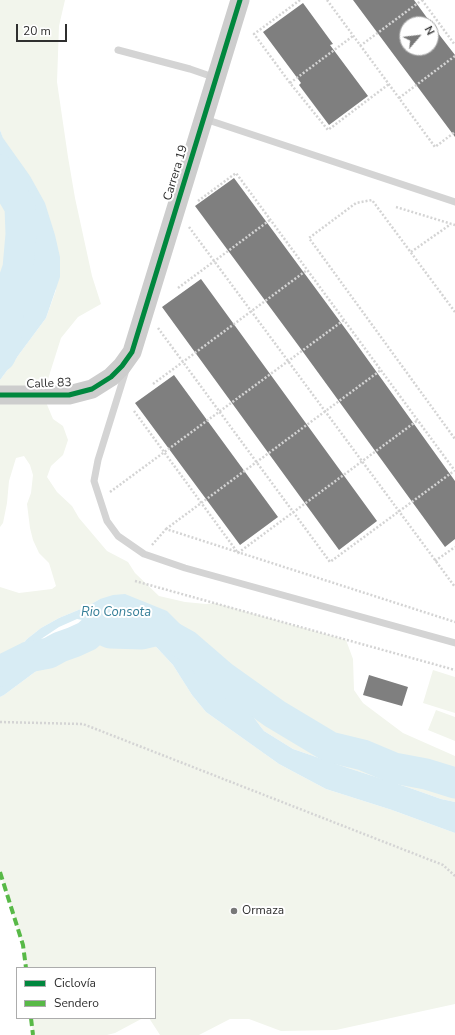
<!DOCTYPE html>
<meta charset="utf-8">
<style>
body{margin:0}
#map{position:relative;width:455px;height:1035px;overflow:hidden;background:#fff;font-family:"Nunito Sans",sans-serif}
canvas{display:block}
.legend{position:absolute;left:16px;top:967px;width:140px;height:52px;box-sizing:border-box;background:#fff;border:1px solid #acacac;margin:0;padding:5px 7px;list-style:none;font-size:12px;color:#2f2f2f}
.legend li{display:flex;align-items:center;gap:8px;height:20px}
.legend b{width:20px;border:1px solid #acacac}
.north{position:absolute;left:399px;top:16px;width:40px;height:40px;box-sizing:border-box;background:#fff;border:1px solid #acacac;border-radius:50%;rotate:62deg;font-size:11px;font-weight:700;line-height:16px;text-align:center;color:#2f2f2f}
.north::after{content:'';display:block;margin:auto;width:14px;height:18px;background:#787878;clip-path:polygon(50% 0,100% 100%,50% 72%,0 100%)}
.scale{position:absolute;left:16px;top:24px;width:51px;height:18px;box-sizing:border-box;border:2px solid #2f2f2f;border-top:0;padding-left:5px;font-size:12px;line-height:14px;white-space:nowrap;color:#2f2f2f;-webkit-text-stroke:3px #fff;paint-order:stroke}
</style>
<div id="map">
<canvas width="455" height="1035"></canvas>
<ul class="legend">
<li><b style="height:5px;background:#00873e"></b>Ciclovía</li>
<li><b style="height:5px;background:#58b947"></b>Sendero</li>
</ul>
<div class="north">N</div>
<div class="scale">20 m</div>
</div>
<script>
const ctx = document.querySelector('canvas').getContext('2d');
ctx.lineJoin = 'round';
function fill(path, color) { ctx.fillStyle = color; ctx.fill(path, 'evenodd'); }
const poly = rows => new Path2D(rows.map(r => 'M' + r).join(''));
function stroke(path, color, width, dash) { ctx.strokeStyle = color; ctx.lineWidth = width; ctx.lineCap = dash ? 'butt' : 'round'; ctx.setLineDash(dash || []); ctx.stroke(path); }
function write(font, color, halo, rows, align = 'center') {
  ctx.font = font + ' "Nunito Sans",sans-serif'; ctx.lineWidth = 4; ctx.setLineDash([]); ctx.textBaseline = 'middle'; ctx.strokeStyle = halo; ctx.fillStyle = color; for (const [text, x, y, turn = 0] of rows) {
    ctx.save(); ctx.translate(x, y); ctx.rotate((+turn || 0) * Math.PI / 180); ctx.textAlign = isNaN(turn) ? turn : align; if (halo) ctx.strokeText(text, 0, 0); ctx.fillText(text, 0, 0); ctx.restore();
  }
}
const green = poly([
 [0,0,65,0,59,26,57,82,68,157,75,198,92,276,101,304,78,317,61,338,43,395,53,419,63,426,68,440,63,455,51,466,47,477,57,492,72,506,79,518,107,551,128,562,135,573,159,596,185,602,206,604,215,603,346,640,353,659,354,690,363,703,403,733,455,756,455,802,441,799,410,788,348,768,293,749,264,731,248,710,210,665,188,632,100,599,88,606,59,618,41,628,27,639,0,671,0,587,19,593,52,589,56,586,49,563,39,553,33,540,30,528,27,504,31,493,33,475,30,465,24,456,16,458,9,481,7,503,3,523,0,527,0,380,46,318,56,290,0,130],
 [0,170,11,184,20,207,25,233,9,305,0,319],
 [129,630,142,634,147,637,173,665,192,695,206,712,279,764,326,789,392,810,455,833,455,1004,336,1030,281,1031,249,1019,230,1019,199,1035,160,1035,149,1018,155,1018,155,968,26,968,23,945,0,872,0,697,4,695,39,669,87,642,110,633],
 [433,670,455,677,455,713,423,703],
 [436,710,455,717,455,741,428,730],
 [31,1018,143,1018,115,1033,107,1035,33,1035]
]);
const water = poly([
 [0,130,3,138,30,176,45,203,55,235,60,257,60,277,46,318,0,380,0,319,9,305,25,233,20,207,11,184,0,170],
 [125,594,167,611,188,632,210,665,248,710,264,731,293,749,348,768,410,788,441,799,455,802,455,833,392,810,326,789,279,764,206,712,192,695,173,665,147,637,142,634,129,630,110,633,87,642,39,669,4,695,0,697,0,671,27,639,41,628,59,618,88,606,100,599,113,595],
 [77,619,88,621,97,627,95,632,49,653,28,657,38,641,59,627]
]);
const river = poly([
 [0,170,9,188,20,207,21,234,18,268,6,303,9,305,5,346,0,356],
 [0,671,28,657,49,653,60,647,74,642,87,636,97,627,110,633,142,634,159,630,186,645,223,677,275,714,330,747,363,755,394,768,426,774,455,783]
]);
const building = poly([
 [353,0,414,0,441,37,455,55,455,137],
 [407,24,431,24,431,48,407,48],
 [303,3,333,44,330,45,368,96,329,125,299,85,301,83,263,32],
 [234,178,350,335,455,481,455,539,445,547,298,345,195,206],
 [201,279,377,521,339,550,162,307],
 [174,375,278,517,240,545,135,403],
 [369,675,408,687,402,706,363,695]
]);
const path = poly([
 [300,0,254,34,290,83,328,130,389,84],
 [327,0,435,147,455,132],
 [422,0,455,45],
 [360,46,422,0],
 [290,83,353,36],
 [399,98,455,56],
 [198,201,236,173,455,471],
 [396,207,455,225],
 [189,227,455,587],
 [411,252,451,224],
 [178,288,270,220],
 [455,312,372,200,356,203,309,238,455,439],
 [158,328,330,562,454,471],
 [153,384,307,270],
 [134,411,238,553,418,420],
 [110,492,344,320],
 [166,529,381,370],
 [152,545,166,529,455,622],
 [435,561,455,547],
 [135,581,455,670],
 [0,722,83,724,443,865,455,876]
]);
const lane = poly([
 [118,50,190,69,216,78],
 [205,119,455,202],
 [126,370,98,460,94,481,107,521,118,536,144,554,185,568,455,643]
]);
const secondary = poly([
 [0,395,69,395,92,389,111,377,122,366,132,352,240,0]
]);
const quiet = poly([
 [0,872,23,945,26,968],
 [31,1018,33,1035]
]);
const cycleway = poly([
 [0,395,69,395,92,389,111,377,122,366,132,352,240,0]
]);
const markers = [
 [234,911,4,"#787878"]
];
const streetNames = [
 ["Carrera 19",176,173,-73],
 ["Calle 83",49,384,-2]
];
const poiNames = [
 ["Ormaza",242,911]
];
const waterNames = [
 ["Rio Consota",116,613]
];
fill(green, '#f2f5ec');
fill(water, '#d8ecf4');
stroke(river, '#d8ecf4', 31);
fill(building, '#7f7f7f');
stroke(path, '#d4d4d4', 2.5, [2, 2]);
stroke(lane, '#d4d4d4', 7);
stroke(secondary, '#cdcdcd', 19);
stroke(quiet, '#58b947', 4, [8, 4]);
stroke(cycleway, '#00873e', 5);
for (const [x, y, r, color] of markers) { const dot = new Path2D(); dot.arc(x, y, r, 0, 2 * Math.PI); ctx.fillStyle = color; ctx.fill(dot); stroke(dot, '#fff', 1.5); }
write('12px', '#2f2f2f', '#fff', streetNames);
write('12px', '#2f2f2f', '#fff', poiNames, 'left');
write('italic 13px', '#367f98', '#fff', waterNames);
</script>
